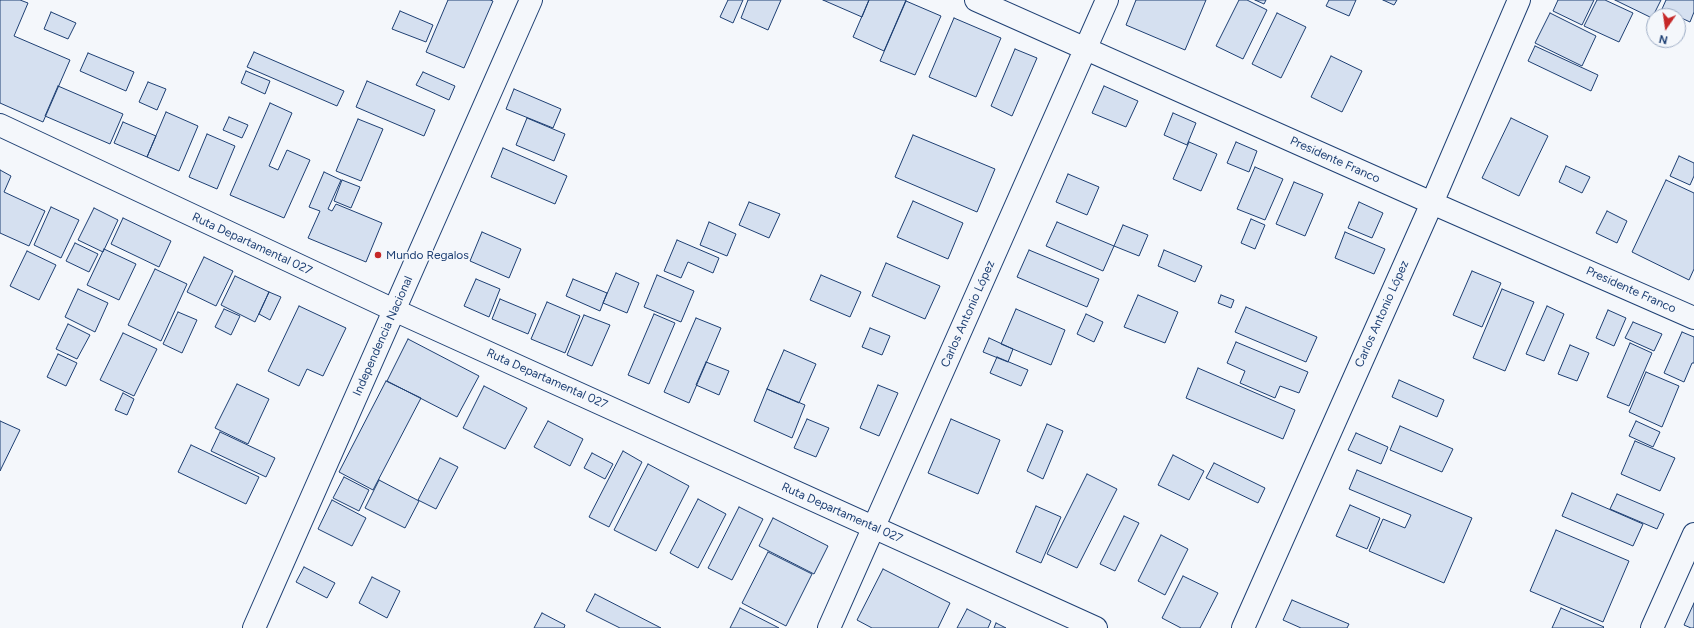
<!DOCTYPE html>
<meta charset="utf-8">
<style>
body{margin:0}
#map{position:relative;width:1694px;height:628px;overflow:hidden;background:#f4f7fb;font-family:Figtree,sans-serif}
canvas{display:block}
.north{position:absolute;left:1646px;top:8px;width:40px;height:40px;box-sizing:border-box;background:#f4f7fb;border:1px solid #9eadc5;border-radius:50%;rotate:193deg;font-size:11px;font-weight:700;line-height:16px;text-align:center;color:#1d3f73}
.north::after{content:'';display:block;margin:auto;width:14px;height:18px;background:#c62828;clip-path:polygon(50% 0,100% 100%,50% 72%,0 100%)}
</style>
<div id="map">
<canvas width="1694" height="628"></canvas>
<div class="north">N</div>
</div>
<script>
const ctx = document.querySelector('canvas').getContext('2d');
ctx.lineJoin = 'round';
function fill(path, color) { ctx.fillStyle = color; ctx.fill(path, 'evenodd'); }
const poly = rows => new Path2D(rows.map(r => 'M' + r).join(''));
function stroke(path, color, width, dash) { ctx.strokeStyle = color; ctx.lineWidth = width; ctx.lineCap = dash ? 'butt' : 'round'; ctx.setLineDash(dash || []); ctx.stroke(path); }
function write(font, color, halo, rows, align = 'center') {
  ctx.font = font + ' Figtree,sans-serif'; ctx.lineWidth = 3; ctx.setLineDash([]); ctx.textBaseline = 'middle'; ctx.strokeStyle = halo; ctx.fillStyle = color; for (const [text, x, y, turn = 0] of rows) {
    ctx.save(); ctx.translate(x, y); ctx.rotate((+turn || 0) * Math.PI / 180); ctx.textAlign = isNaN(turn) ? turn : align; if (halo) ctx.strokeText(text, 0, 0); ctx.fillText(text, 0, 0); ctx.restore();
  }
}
const building = poly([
 [0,0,20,0,28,3,14,36,70,60,43,122,0,103,0,0],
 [448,0,490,0,493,1,464,68,426,52,448,0],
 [728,0,743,0,733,23,720,17,728,0],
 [748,0,781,0,768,30,741,18,748,0],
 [823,0,869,0,862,17,823,0],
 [869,0,906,0,884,51,853,37,869,0],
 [1136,0,1206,0,1185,50,1126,25,1136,0],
 [1239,0,1247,0,1267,10,1243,59,1216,46,1239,0],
 [1255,0,1266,0,1264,4,1255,0],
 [1329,0,1356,0,1349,16,1326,6,1329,0],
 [1383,0,1397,0,1394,5,1383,0],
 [1558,0,1594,0,1582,25,1553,11,1558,0],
 [1597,0,1605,0,1633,13,1619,42,1584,26,1597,0],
 [1615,0,1661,0,1652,18,1615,0],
 [1666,0,1694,0,1694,12,1690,22,1662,9,1666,0],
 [906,1,941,16,915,75,880,61,906,1],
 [400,11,433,25,426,42,392,29,400,11],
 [51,12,76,23,68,39,44,29,51,12],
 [1277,13,1306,27,1281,78,1252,64,1277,13],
 [1550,13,1596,36,1582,66,1535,43,1550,13],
 [954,18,1001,38,976,97,929,77,954,18],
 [1535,46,1598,75,1591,91,1528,61,1535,46],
 [1015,49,1037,58,1012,116,991,106,1015,49],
 [254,52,344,91,337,106,247,67,254,52],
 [88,53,134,72,126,91,80,71,88,53],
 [1331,56,1362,71,1342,112,1311,97,1331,56],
 [246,71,270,81,265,94,241,83,246,71],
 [423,72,455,86,449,100,416,85,423,72],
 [367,81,435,110,424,136,356,107,367,81],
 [148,82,166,89,157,110,139,102,148,82],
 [58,86,123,114,110,144,45,116,58,86],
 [1104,86,1138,101,1126,127,1092,113,1104,86],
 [514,89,561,109,553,128,506,109,514,89],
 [270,103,292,113,269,166,278,170,287,150,310,160,284,218,230,195,270,103],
 [166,112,198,126,179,171,147,157,166,112],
 [1173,113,1196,123,1187,145,1164,135,1173,113],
 [229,117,248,125,242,138,223,130,229,117],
 [527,118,565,134,554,161,516,145,527,118],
 [1511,118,1548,136,1519,196,1482,178,1511,118],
 [358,119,383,129,361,181,336,171,358,119],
 [123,122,156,136,147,157,114,143,123,122],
 [207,134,235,146,217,189,189,177,207,134],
 [913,135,995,169,977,212,895,177,913,135],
 [1189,142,1217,154,1201,191,1173,179,1189,142],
 [1236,142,1257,151,1249,172,1227,163,1236,142],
 [503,148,567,176,555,204,491,177,503,148],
 [1679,156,1694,163,1694,176,1690,185,1670,176,1679,156],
 [1566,166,1590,177,1582,193,1559,182,1566,166],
 [1255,167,1283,179,1265,220,1237,209,1255,167],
 [0,170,11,176,4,192,45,211,29,246,0,233,0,170],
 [324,172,341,180,328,209,332,211,336,204,382,223,366,262,308,238,320,211,309,207,324,172],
 [1068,174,1099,187,1087,215,1056,202,1068,174],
 [342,180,360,187,351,208,334,201,342,180],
 [1666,180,1694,193,1694,269,1689,280,1632,252,1666,180],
 [1294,182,1323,194,1305,236,1276,224,1294,182],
 [913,201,963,223,948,259,897,237,913,201],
 [749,202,780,214,769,238,739,225,749,202],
 [1359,202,1383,213,1372,238,1348,228,1359,202],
 [51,207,79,220,61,258,34,245,51,207],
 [94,208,118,220,103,252,78,240,94,208],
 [1607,211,1627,221,1617,243,1596,233,1607,211],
 [123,218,171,241,159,267,111,244,123,218],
 [1251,219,1265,225,1255,249,1241,243,1251,219],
 [709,222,736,234,727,256,700,245,709,222],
 [1057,222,1114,246,1103,271,1046,246,1057,222],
 [1123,225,1148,235,1139,256,1114,246,1123,225],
 [482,232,521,249,509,278,470,261,482,232],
 [1345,232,1385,249,1374,274,1335,258,1345,232],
 [677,240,719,258,713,273,688,262,681,278,664,271,677,240],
 [75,243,98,254,89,272,66,261,75,243],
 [104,249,136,264,119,300,87,285,104,249],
 [1029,250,1099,279,1087,307,1017,277,1029,250],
 [1164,250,1202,266,1195,282,1158,266,1164,250],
 [27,251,56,265,39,300,10,286,27,251],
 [204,257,233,271,216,306,187,292,204,257],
 [886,263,940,286,925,319,872,296,886,263],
 [155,269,187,284,161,341,128,325,155,269],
 [1472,271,1501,283,1482,327,1453,315,1472,271],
 [616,273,639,283,627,313,603,303,616,273],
 [657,275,694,291,681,322,644,307,657,275],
 [821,275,861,292,850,317,810,300,821,275],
 [235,276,269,292,255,322,221,305,235,276],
 [476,279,500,289,489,317,464,306,476,279],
 [573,279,607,293,600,311,566,296,573,279],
 [78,289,108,303,95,332,65,317,78,289],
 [1502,289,1534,302,1505,371,1473,358,1502,289],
 [269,292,281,297,270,320,259,314,269,292],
 [1138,295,1178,312,1165,343,1124,327,1138,295],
 [1221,295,1234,300,1231,308,1218,303,1221,295],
 [500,299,536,314,528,334,492,319,500,299],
 [547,302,580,316,565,353,531,339,547,302],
 [299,306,346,328,323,376,307,369,299,386,268,371,299,306],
 [1547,306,1564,314,1544,361,1526,354,1547,306],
 [1246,307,1317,337,1306,362,1235,332,1246,307],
 [224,309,240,316,231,335,215,327,224,309],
 [1016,309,1065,330,1051,365,1001,344,1016,309],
 [1608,310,1626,318,1614,346,1596,338,1608,310],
 [178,312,197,320,182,353,163,344,178,312],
 [654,314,675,323,649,384,628,375,654,314],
 [1086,314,1103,322,1094,342,1077,334,1086,314],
 [584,315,610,325,592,366,567,355,584,315],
 [696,318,721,328,689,403,664,392,696,318],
 [1633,322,1662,334,1654,351,1625,338,1633,322],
 [68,324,90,335,77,359,56,349,68,324],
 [870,328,890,336,882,355,862,347,870,328],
 [1682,332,1694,337,1694,363,1692,363,1684,382,1664,373,1682,332],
 [123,333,157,349,134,396,100,380,123,333],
 [989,338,1013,349,1008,362,983,352,989,338],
 [408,339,479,376,457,417,387,381,408,339],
 [1236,342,1308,372,1299,393,1280,386,1275,398,1240,383,1245,371,1227,363,1236,342],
 [1630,343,1652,353,1629,406,1607,397,1630,343],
 [1570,345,1589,353,1577,381,1558,374,1570,345],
 [784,350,816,364,799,403,767,389,784,350],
 [58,354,77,363,66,386,47,377,58,354],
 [997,357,1028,370,1021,386,990,373,997,357],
 [706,362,729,371,719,395,696,385,706,362],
 [1198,368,1295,410,1283,439,1186,398,1198,368],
 [1646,372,1679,386,1662,427,1629,412,1646,372],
 [1399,380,1444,400,1437,417,1392,397,1399,380],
 [386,381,421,398,373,490,339,472,386,381],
 [237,384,269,399,248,444,215,428,237,384],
 [878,385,898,393,879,436,860,428,878,385],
 [484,386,527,408,505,449,463,428,484,386],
 [767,389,805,405,792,438,754,421,767,389],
 [123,393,134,399,127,415,115,410,123,393],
 [807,419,829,428,816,457,794,448,807,419],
 [951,419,1000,440,978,494,928,473,951,419],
 [0,421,20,430,0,471,0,421],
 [548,421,583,439,570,466,534,447,548,421],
 [1636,421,1660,432,1653,447,1629,436,1636,421],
 [1047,424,1063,431,1043,479,1027,471,1047,424],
 [1400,426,1453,449,1442,472,1390,450,1400,426],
 [220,432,275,458,266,477,211,451,220,432],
 [1356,433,1388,447,1381,464,1348,450,1356,433],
 [1635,441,1675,458,1660,491,1621,474,1635,441],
 [191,445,259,477,246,504,178,472,191,445],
 [623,451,642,462,609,527,589,517,623,451],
 [592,453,613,464,605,479,584,468,592,453],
 [1173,455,1204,471,1189,500,1158,485,1173,455],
 [440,458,458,467,436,509,418,500,440,458],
 [1214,463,1265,488,1258,503,1206,478,1214,463],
 [648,464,689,486,656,551,614,530,648,464],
 [1357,470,1472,518,1444,583,1369,551,1383,519,1405,528,1411,515,1349,489,1357,470],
 [1087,474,1117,489,1077,568,1047,554,1087,474],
 [344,477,369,490,359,511,333,498,344,477],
 [379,480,419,501,405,528,365,508,379,480],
 [1572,493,1643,524,1633,546,1562,516,1572,493],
 [1617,494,1664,514,1657,529,1610,509,1617,494],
 [698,499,726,514,698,568,670,553,698,499],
 [332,500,366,518,352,546,318,529,332,500],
 [1350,505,1380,518,1367,549,1336,536,1350,505],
 [1036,506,1061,517,1041,563,1016,552,1036,506],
 [739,507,763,519,732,580,708,568,739,507],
 [1124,516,1139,523,1115,571,1100,564,1124,516],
 [773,518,828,546,814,574,759,546,773,518],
 [1556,530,1629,561,1603,622,1530,591,1556,530],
 [1161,535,1188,549,1165,595,1138,581,1161,535],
 [768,552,812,574,786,626,742,603,768,552],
 [304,567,335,583,327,598,296,582,304,567],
 [883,569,950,603,938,628,872,628,857,620,883,569],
 [1183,576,1218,593,1200,628,1181,628,1162,618,1183,576],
 [372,577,400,591,387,618,359,603,372,577],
 [595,594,661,628,620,628,586,611,595,594],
 [1292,600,1349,624,1347,628,1301,628,1283,620,1292,600],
 [1694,603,1694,628,1691,628,1684,625,1694,603],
 [740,608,779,628,730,628,740,608],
 [1561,608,1604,627,1603,628,1552,628,1561,608],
 [967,609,991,621,988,628,957,628,967,609],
 [542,613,565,625,564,628,534,628,542,613],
 [996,623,1006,628,994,628,996,623]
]);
const minor = poly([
 [976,0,1432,203,1694,318],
 [254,628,531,0],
 [829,628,1107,0],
 [1243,628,1432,203,1519,0],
 [1652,628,1694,534]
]);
const primary = poly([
 [0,125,394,310,1096,628]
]);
const markers = [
 [378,255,4,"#c62828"]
];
const streetNames = [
 ["Presidente Franco",1335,160,24],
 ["Ruta Departamental 027",252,244,25],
 ["Presidente Franco",1631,290,24],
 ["Carlos Antonio López",968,314,-66],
 ["Carlos Antonio López",1382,314,-66],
 ["Independencia Nacional",383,336,-66],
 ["Ruta Departamental 027",547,379,24],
 ["Ruta Departamental 027",842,513,24]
];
const poiNames = [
 ["Mundo Regalos",386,255]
];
fill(building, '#d5e0f0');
stroke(building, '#1d3f73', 1);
stroke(minor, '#1d3f73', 24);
stroke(primary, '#1d3f73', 24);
stroke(minor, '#f4f7fb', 22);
stroke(primary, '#f4f7fb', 22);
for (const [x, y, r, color] of markers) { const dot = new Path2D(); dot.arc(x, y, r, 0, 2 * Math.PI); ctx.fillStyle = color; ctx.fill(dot); stroke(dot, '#f4f7fb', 1.5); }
write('12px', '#1d3f73', '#f4f7fb', streetNames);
write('12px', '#1d3f73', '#f4f7fb', poiNames, 'left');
</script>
